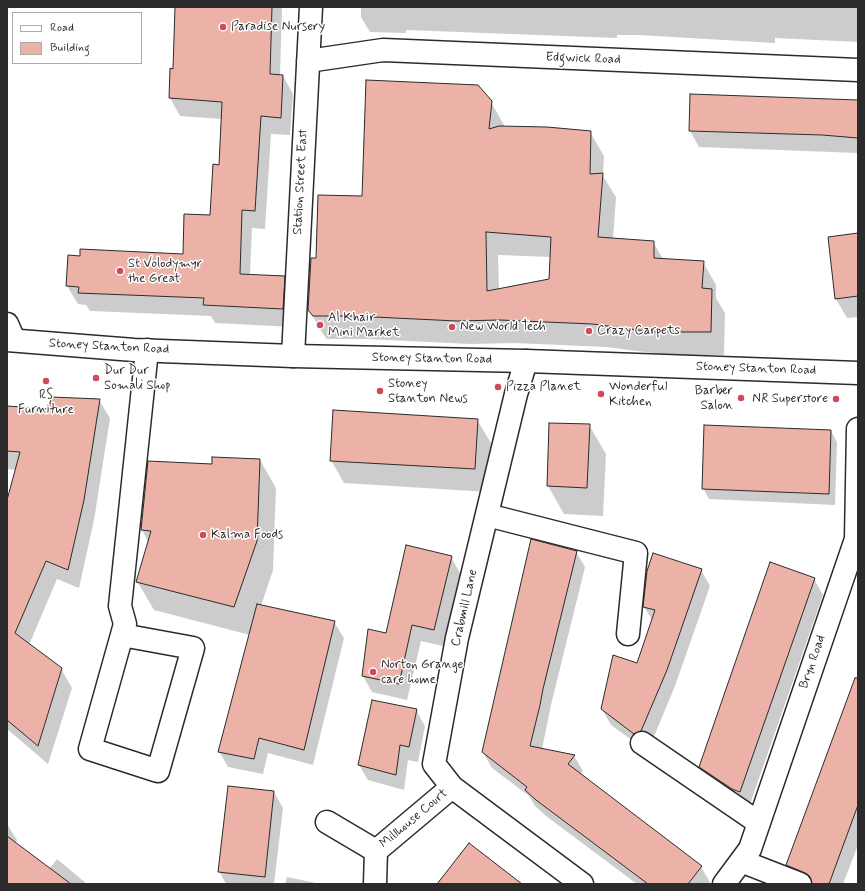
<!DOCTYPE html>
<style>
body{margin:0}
#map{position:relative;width:865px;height:891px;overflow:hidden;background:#fff;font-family:Mynerve,sans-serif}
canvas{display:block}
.frame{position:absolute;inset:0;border:8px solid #2b2b2b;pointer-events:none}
.legend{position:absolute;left:12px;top:12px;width:130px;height:52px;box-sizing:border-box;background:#fff;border:1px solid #aaa;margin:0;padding:5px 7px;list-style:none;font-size:12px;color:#2b2b2b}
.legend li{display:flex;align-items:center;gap:8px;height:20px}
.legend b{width:20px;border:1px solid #aaa}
</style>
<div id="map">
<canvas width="865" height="891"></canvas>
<div class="frame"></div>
<ul class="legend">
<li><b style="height:5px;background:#fff"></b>Road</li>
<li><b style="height:11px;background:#ecb2a7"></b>Building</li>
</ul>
</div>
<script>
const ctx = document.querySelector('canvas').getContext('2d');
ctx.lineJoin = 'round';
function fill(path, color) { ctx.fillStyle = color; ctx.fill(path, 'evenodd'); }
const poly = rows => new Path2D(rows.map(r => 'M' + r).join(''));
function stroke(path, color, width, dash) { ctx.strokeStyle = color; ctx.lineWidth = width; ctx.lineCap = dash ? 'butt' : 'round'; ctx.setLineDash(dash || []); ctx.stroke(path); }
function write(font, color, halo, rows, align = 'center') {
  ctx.font = font + ' Mynerve,sans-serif'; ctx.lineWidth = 3; ctx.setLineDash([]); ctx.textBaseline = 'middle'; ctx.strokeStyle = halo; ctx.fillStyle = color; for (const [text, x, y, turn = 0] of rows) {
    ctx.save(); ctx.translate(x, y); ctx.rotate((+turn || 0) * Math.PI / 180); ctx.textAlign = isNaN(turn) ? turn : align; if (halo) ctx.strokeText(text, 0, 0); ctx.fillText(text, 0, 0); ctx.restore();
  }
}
const shadow = poly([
 [176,7,282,7,280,76,283,76,293,94,290,135,271,134,265,229,252,228,250,275,284,277,294,295,293,327,215,323,211,316,90,311,86,305,78,304,67,286,69,256,184,255,211,216,220,166,222,119,180,116,170,98,171,70,174,70],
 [361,7,858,7,858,42,775,38,775,43,638,35,617,35,617,38,406,30,406,33,370,32,361,17],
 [858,101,858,153,699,147,690,131],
 [491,102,505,127,590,132,604,156,603,176,616,197,613,239,653,242,663,259,703,262,716,285,716,298,725,313,724,355,668,355,606,347,514,343,471,344,367,339,327,339,323,334,309,310,317,259,363,197],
 [498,255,551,257,550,279,499,290],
 [858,235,858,317,847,318,836,299],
 [99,400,110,418,94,520,79,588,57,579,29,645,61,669,72,688,48,764,7,729,7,502,16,470,7,469,7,407,49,410],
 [477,420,491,443,488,492,344,483,331,460],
 [589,425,606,454,603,516,564,514,548,486],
 [831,431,837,442,835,505,709,499,703,488],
 [260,460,276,488,273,570,261,606,334,622,344,638,313,765,268,753,263,774,228,767,219,751,250,635,154,610,137,581,149,543,142,530,213,465],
 [576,552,585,567,551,705,542,749,574,756,583,771,580,775,701,867,710,882,708,884,637,884,546,816,535,806,529,796,492,768,483,752],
 [451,557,460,573,443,646,421,641,407,700,372,692,363,676,386,634],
 [701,570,710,586,675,686,650,746,644,749,611,725,602,709,638,664,653,621,644,607],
 [814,579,823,595,749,807,709,783,700,767],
 [858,673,858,845,843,884,804,884,796,881,787,865],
 [416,710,425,726,418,762,408,760,404,790,368,780,359,765],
 [274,792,283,808,274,884,226,884,219,871],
 [7,824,17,840,15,843,49,869,57,859,87,884,7,884],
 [287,877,321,884,285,884]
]);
const building = poly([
 [175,7,272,7,270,74,283,75,281,118,261,116,255,211,242,210,240,274,285,276,283,309,203,305,204,298,78,293,79,287,66,286,68,255,80,256,80,249,183,254,184,214,210,215,213,164,219,165,222,102,169,98,170,68,173,69,175,7],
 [366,80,478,85,492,101,489,129,499,126,547,127,591,131,590,174,603,173,598,237,654,241,654,258,704,261,702,288,712,289,711,332,654,332,592,324,500,320,457,321,353,316,313,316,308,310,311,258,316,258,318,195,362,196,366,80],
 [486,232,551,237,549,279,487,291,486,232],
 [690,94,858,100,858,138,822,135,689,131,690,94],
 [858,233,858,296,835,299,828,237,858,233],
 [51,397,100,399,84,500,68,570,46,561,15,633,62,668,38,746,7,720,7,500,20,452,7,451,7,406,49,409,51,397],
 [333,410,478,419,475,469,330,461,333,410],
 [549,423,590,424,587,488,547,486,549,423],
 [704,425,831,430,829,494,702,489,704,425],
 [212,457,260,459,257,541,234,607,136,582,151,531,141,530,148,461,212,464,212,457],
 [531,539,577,551,543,689,540,705,530,746,575,755,568,764,702,866,688,884,648,884,536,800,525,790,527,787,482,752,531,539],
 [406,545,452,556,434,630,412,625,399,684,362,676,368,629,386,633,406,545],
 [653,553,702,569,667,670,641,731,634,734,601,709,613,655,637,663,655,610,643,607,647,571,653,553],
 [770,562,815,578,740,792,732,789,699,767,770,562],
 [257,604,335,621,304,750,259,738,254,759,218,752,257,604],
 [855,678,858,678,858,805,829,884,812,884,810,877,805,873,786,865,855,678],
 [372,700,417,709,409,747,400,745,396,775,358,765,372,700],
 [228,786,274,791,265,877,218,872,228,786],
 [7,836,71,884,7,884,7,836],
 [469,843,522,884,437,884,469,843]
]);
const minor = poly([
 [308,61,383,50,858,70],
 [7,324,14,340],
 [293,356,311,7],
 [526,361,516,394,457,638,434,764,452,787,582,884],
 [487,515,636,553,628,634],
 [122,635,193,648,158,771,90,749,125,624,120,606,147,350],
 [642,743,759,823],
 [327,822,376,851,452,787],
 [741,861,800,884],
 [375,884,376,851],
 [724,884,750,849,856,539,858,429]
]);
const major = poly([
 [7,340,134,350,293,356,526,361,858,373]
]);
const markers = [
 [223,27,4,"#d1495b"],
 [120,271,4,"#d1495b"],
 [320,325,4,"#d1495b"],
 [452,327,4,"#d1495b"],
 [589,331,4,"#d1495b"],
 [96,378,4,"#d1495b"],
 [46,381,4,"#d1495b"],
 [498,387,4,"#d1495b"],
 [380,391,4,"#d1495b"],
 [601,394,4,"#d1495b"],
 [741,398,4,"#d1495b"],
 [836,399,4,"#d1495b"],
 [203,535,4,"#d1495b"],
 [373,672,4,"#d1495b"]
];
const poiNames = [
 ["Paradise Nursery",231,27],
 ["St Volodymyr",128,264],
 ["the Great",128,279],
 ["Al Khair",328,318],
 ["Mini Market",328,333],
 ["New World Tech",460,327],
 ["Crazy Carpets",597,331],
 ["Dur Dur",104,371],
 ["Somali Shop",104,386],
 ["Stoney",388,384],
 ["Stanton News",388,399],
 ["Pizza Planet",506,387],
 ["Wonderful",609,387],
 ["Kitchen",609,402],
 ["Barber",733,391,"right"],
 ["Salon",733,406,"right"],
 ["RS",46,395,"center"],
 ["Furniture",46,410,"center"],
 ["NR Superstore",828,399,"right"],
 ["Kalma Foods",211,535],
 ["Norton Grange",381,665],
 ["care home",381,680]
];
const streetNames = [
 ["Edgwick Road",583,59,2],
 ["Station Street East",301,182,-87],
 ["Stoney Stanton Road",109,347,3],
 ["Stoney Stanton Road",432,359,1],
 ["Stoney Stanton Road",756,369,2],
 ["Crabmill Lane",465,608,-77],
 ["Bryn Road",813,662,-71],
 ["Millhouse Court",414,819,-40]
];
fill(shadow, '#0003');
fill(building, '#ecb2a7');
stroke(building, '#2b2b2b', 1);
stroke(minor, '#2b2b2b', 25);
stroke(major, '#2b2b2b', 25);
stroke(minor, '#fff', 22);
stroke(major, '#fff', 22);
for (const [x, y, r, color] of markers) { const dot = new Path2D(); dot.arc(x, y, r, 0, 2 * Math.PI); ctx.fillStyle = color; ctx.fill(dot); stroke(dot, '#fff', 1.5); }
write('13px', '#2b2b2b', '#fff', poiNames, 'left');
write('13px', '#2b2b2b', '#fff', streetNames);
</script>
